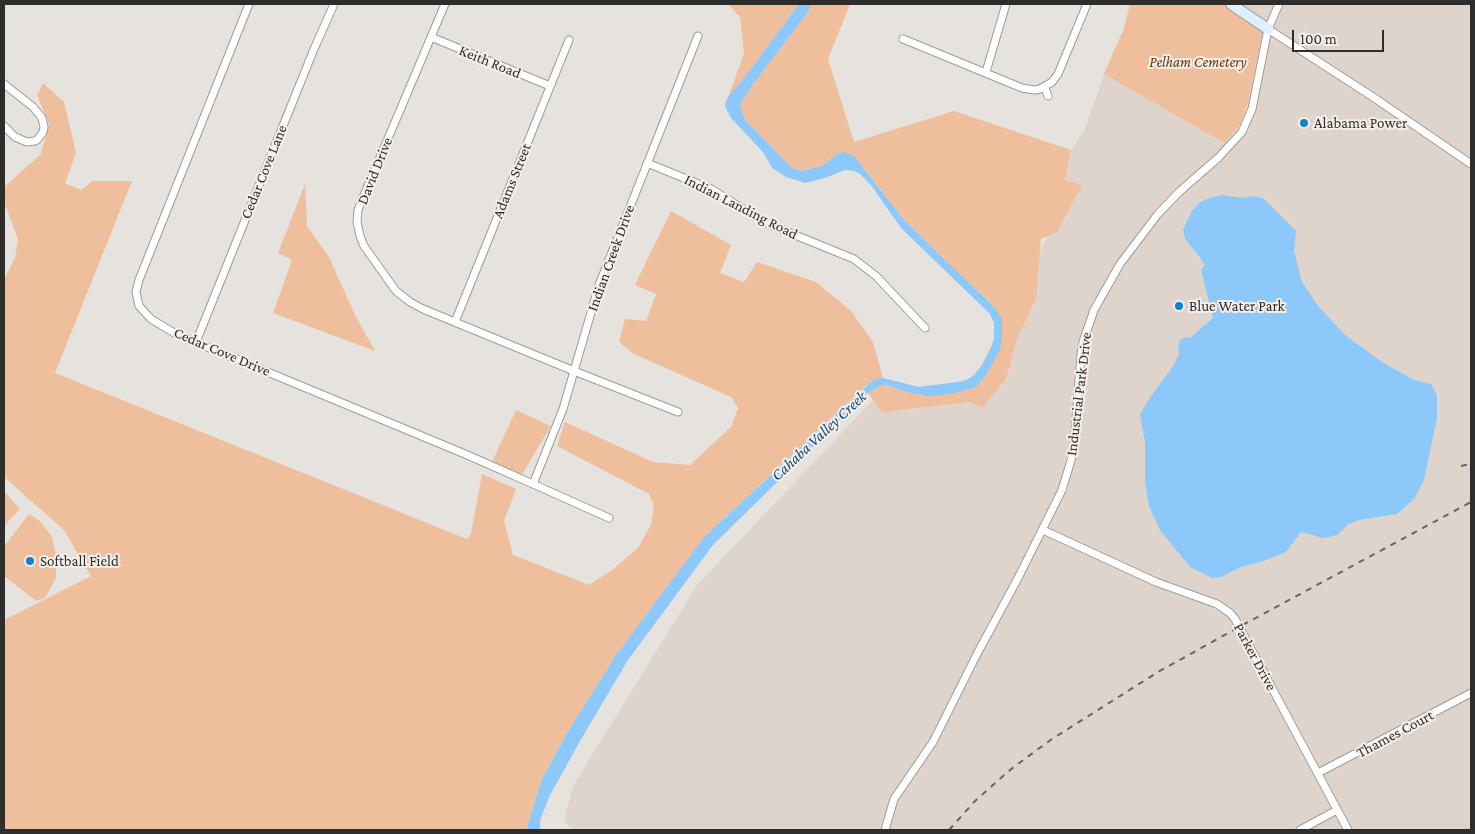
<!DOCTYPE html>
<style>
body{margin:0}
#map{position:relative;width:1475px;height:834px;overflow:hidden;background:#e6e2de;font-family:"Crimson Pro",serif}
canvas{display:block}
.frame{position:absolute;inset:0;border:5px solid #2e2d2b;pointer-events:none}
.scale{position:absolute;left:1292px;top:30px;width:92px;height:22px;box-sizing:border-box;border:2px solid #2e2d2b;border-top:0;padding-left:6px;font-size:15px;line-height:18px;white-space:nowrap;color:#2e2d2b;-webkit-text-stroke:4px #f4efeb;paint-order:stroke}
</style>
<div id="map">
<canvas width="1475" height="834"></canvas>
<div class="frame"></div>
<div class="scale">100 m</div>
</div>
<script>
const ctx = document.querySelector('canvas').getContext('2d');
ctx.lineJoin = 'round';
function fill(path, color) { ctx.fillStyle = color; ctx.fill(path, 'evenodd'); }
const poly = rows => new Path2D(rows.map(r => 'M' + r).join(''));
function stroke(path, color, width, dash) { ctx.strokeStyle = color; ctx.lineWidth = width; ctx.lineCap = dash ? 'butt' : 'round'; ctx.setLineDash(dash || []); ctx.stroke(path); }
function write(font, color, halo, rows, align = 'center') {
  ctx.font = font + ' "Crimson Pro",serif'; ctx.lineWidth = 4; ctx.setLineDash([]); ctx.textBaseline = 'middle'; ctx.strokeStyle = halo; ctx.fillStyle = color; for (const [text, x, y, turn = 0] of rows) {
    ctx.save(); ctx.translate(x, y); ctx.rotate((+turn || 0) * Math.PI / 180); ctx.textAlign = isNaN(turn) ? turn : align; if (halo) ctx.strokeText(text, 0, 0); ctx.fillText(text, 0, 0); ctx.restore();
  }
}
const built = poly([
 [1223,4,1471,4,1471,759,1470,760,1471,771,1471,829,1468,830,574,830,564,821,573,786,697,585,875,398,912,394,982,375,1047,237,1042,194,1085,129,1104,74,1224,143,1240,125,1248,102,1263,31]
]);
const green = poly([
 [728,4,799,4,741,82,729,95,744,53,740,17],
 [811,4,850,4,828,59,854,142,954,111,1071,150,1065,180,1082,185,1057,232,1041,239,1036,298,1017,339,1006,379,982,408,970,402,882,412,868,393,880,386,887,385,906,392,928,396,976,387,1000,350,995,308,904,220,864,168,837,154,822,166,801,171,792,168,745,120,740,105,751,87,808,12],
 [1130,4,1223,4,1263,30,1248,102,1240,125,1224,143,1104,74,1124,28],
 [43,83,64,102,76,153,65,183,81,190,93,181,132,181,55,373,467,539,471,534,482,474,516,489,504,521,513,555,589,585,612,570,638,548,651,525,654,506,649,494,557,446,565,422,653,462,690,465,731,427,738,408,731,397,634,354,619,342,625,319,646,321,656,294,635,285,671,211,731,245,720,273,744,282,757,262,816,282,851,311,873,342,883,378,874,379,862,389,704,537,616,655,567,733,542,779,526,830,4,830,4,620,91,576,64,530,4,477,4,279,15,258,18,239,4,202,4,187,41,154,49,124,37,95],
 [305,184,307,226,329,257,355,315,375,351,273,313,292,260,278,253],
 [516,410,551,426,521,476,492,462],
 [4,491,20,509,4,526],
 [29,514,40,521,52,537,56,555,56,578,45,598,36,601,4,576,4,546]
]);
const water = poly([
 [799,4,811,4,808,12,751,87,740,105,745,120,792,168,801,171,822,166,837,154,845,152,855,157,904,220,995,308,1002,319,1002,340,1000,350,986,375,976,387,952,394,928,396,906,392,887,385,880,386,868,393,713,545,628,660,580,741,550,795,540,820,540,830,526,830,542,779,567,733,616,655,704,537,874,379,883,378,919,387,965,381,974,375,982,365,991,347,994,339,994,323,990,314,901,228,871,185,860,174,854,171,845,170,825,178,805,183,786,177,772,168,763,152,731,118,725,106,726,101,729,95,741,82],
 [1223,195,1244,198,1252,196,1263,198,1296,231,1294,251,1302,282,1319,307,1345,335,1382,362,1414,380,1431,384,1437,395,1437,418,1424,480,1414,499,1397,514,1359,520,1347,525,1338,535,1323,538,1301,532,1286,552,1261,562,1241,567,1221,577,1212,578,1190,567,1160,530,1149,506,1145,482,1145,442,1140,414,1149,399,1174,365,1179,354,1178,348,1180,340,1186,337,1190,338,1213,318,1201,270,1205,265,1198,255,1185,239,1183,229,1192,211,1199,203,1209,198]
]);
const street = poly([
 [249,4,139,280,136,292,139,306,151,319,176,334,465,454,533,484,609,518],
 [445,4,362,200,358,210,357,222,360,236,364,246,396,291,410,302,423,309,574,371,678,412],
 [1268,29,1373,97,1471,164],
 [431,37,550,86],
 [903,39,1022,88,1035,90,1040,89,1052,82,1058,74,1087,4],
 [986,72,1006,4],
 [4,84,33,107,42,118,44,127,43,132,38,139,35,141,27,142,15,137,4,126],
 [1045,88,1048,96],
 [647,163,711,189,753,215,773,226,854,259,876,276,925,328],
 [455,322,569,40],
 [196,342,314,49,334,4],
 [533,484,563,409,599,285,698,36],
 [1043,530,1156,582,1217,604,1230,613,1235,619,1348,830],
 [1318,773,1471,693],
 [885,830,894,799,933,742,977,654,1017,580,1062,490,1072,457,1074,445,1081,354,1083,342,1094,310,1120,264,1158,214,1179,192,1218,158,1242,132,1252,109,1268,29,1279,4],
 [1300,830,1337,810]
]);
const secondary = poly([
 [1231,4,1268,29]
]);
const rail = poly([
 [1461,466,1471,464],
 [949,830,975,801,1010,770,1026,758,1052,739,1158,672,1239,627,1471,502]
]);
const markers = [
 [1304,123,5,"#0d83cc"],
 [1179,306,5,"#0d83cc"],
 [30,561,5,"#0d83cc"]
];
const streetNames = [
 ["Keith Road",490,62,22],
 ["David Drive",375,171,-68],
 ["Cedar Cove Lane",264,172,-68],
 ["Adams Street",512,181,-68],
 ["Indian Landing Road",741,207,27],
 ["Indian Creek Drive",611,258,-70],
 ["Cedar Cove Drive",222,352,23],
 ["Industrial Park Drive",1079,394,-83],
 ["Parker Drive",1255,657,62],
 ["Thames Court",1395,734,-28]
];
const parkNames = [
 ["Pelham Cemetery",1198,62]
];
const poiNames = [
 ["Alabama Power",1314,123],
 ["Blue Water Park",1189,306],
 ["Softball Field",40,561]
];
const waterNames = [
 ["Cahaba Valley Creek",819,436,-43]
];
fill(built, '#dfd4cc');
fill(green, '#efbf9d');
fill(water, '#8dc8fa');
stroke(street, '#9f9b97', 9);
stroke(secondary, '#9f9b97', 12);
stroke(street, '#fff', 7);
stroke(secondary, '#deeffe', 10);
stroke(rail, '#676562', 2, [6, 6]);
for (const [x, y, r, color] of markers) { const dot = new Path2D(); dot.arc(x, y, r, 0, 2 * Math.PI); ctx.fillStyle = color; ctx.fill(dot); stroke(dot, '#f4efeb', 2); }
write('15px', '#2e2d2b', '#f4efeb', streetNames);
write('italic 15px', '#68370a', '#f4efeb', parkNames);
write('15px', '#2e2d2b', '#f4efeb', poiNames, 'left');
write('italic 16px', '#114a72', '#f4efeb', waterNames);
</script>
